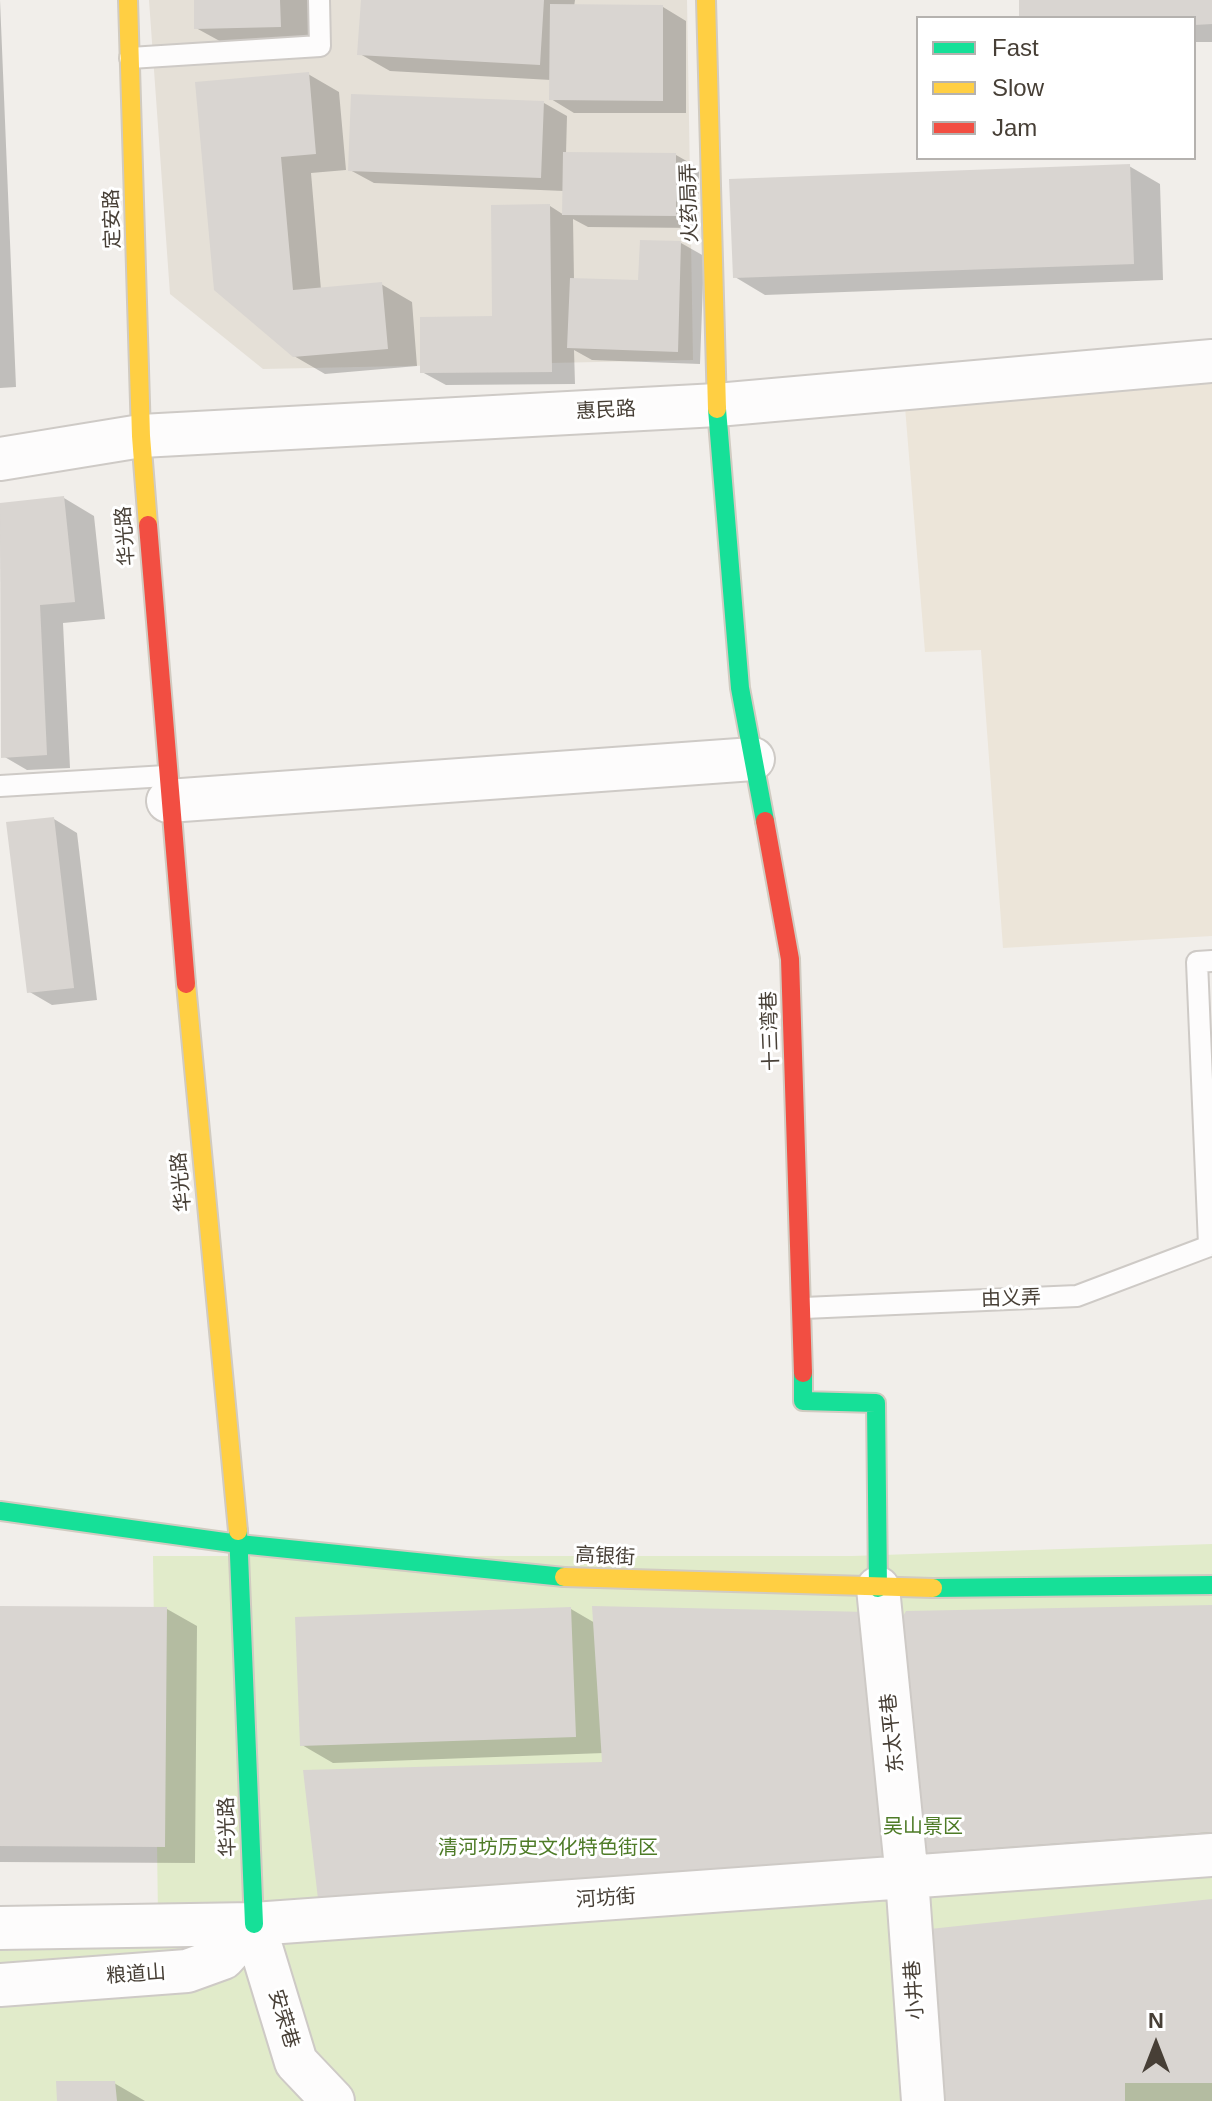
<!DOCTYPE html>
<meta charset="utf-8">
<style>
body{margin:0}
#map{position:relative;width:1212px;height:2101px;overflow:hidden;background:#f1eeea;font-family:Helvetica,sans-serif}
canvas{display:block}
.legend{position:absolute;left:916px;top:16px;width:280px;height:144px;box-sizing:border-box;background:#fff;border:2px solid #b5b2af;margin:0;padding:10px 14px;list-style:none;font-size:24px;color:#473f36}
.legend li{display:flex;align-items:center;gap:16px;height:40px}
.legend b{width:40px;border:2px solid #b5b2af}
.north{position:absolute;left:1116px;top:2005px;width:80px;height:80px;-webkit-text-stroke:6px #fff;paint-order:stroke;rotate:0deg;font-size:22px;font-weight:700;line-height:32px;text-align:center;color:#473f36}
.north::after{content:'';display:block;margin:auto;width:28px;height:36px;background:#473f36;clip-path:polygon(50% 0,100% 100%,50% 72%,0 100%)}
</style>
<div id="map">
<canvas width="1212" height="2101"></canvas>
<ul class="legend">
<li><b style="height:10px;background:#16e098"></b>Fast</li>
<li><b style="height:10px;background:#ffcf43"></b>Slow</li>
<li><b style="height:10px;background:#f24e42"></b>Jam</li>
</ul>
<div class="north">N</div>
</div>
<script>
const ctx = document.querySelector('canvas').getContext('2d');
ctx.lineJoin = 'round';
function fill(path, color) { ctx.fillStyle = color; ctx.fill(path, 'evenodd'); }
const poly = rows => new Path2D(rows.map(r => 'M' + r).join(''));
function stroke(path, color, width, dash) { ctx.strokeStyle = color; ctx.lineWidth = width; ctx.lineCap = dash ? 'butt' : 'round'; ctx.setLineDash(dash || []); ctx.stroke(path); }
function write(font, color, halo, rows, align = 'center') {
  ctx.font = font + ' Helvetica,"Noto Sans SC",sans-serif'; ctx.lineWidth = 6; ctx.setLineDash([]); ctx.textBaseline = 'middle'; ctx.strokeStyle = halo; ctx.fillStyle = color; for (const [text, x, y, turn = 0] of rows) {
    ctx.save(); ctx.translate(x, y); ctx.rotate((+turn || 0) * Math.PI / 180); ctx.textAlign = isNaN(turn) ? turn : align; if (halo) ctx.strokeText(text, 0, 0); ctx.fillText(text, 0, 0); ctx.restore();
  }
}
const residential = poly([
 [149,0,687,0,693,360,263,369,170,294]
]);
const education = poly([
 [1212,380,1212,936,1003,948,981,650,925,652,905,407]
]);
const green = poly([
 [1212,1544,1212,2101,0,2101,0,1929,158,1916,153,1556,852,1556]
]);
const shadow = poly([
 [0,0,16,387,0,388],
 [196,0,309,0,310,44,227,45,196,28],
 [363,0,575,0,574,7,663,7,686,21,686,113,574,113,551,99,551,80,390,71,360,54],
 [1021,0,1212,0,1212,42,1194,42,1194,18,1021,18],
 [308,74,339,92,346,170,311,173,321,290,381,284,412,302,417,366,325,374,294,356,215,289],
 [544,103,567,116,566,154,676,155,699,168,698,228,588,227,573,219,574,280,640,283,681,243,704,256,700,364,592,360,574,350,575,384,446,385,422,372,494,318,550,206,564,215,564,191,374,183,350,170],
 [1129,166,1160,184,1163,280,765,295,735,277],
 [64,498,94,516,105,619,63,623,70,768,27,770,3,756,0,505],
 [54,819,77,833,97,1000,52,1005,28,991],
 [1212,1607,1212,1851,950,1865,921,1848,604,1764,604,1753,333,1763,302,1745,571,1609,595,1623,898,1630],
 [0,1608,167,1609,197,1626,195,1863,0,1862],
 [1212,1901,1212,2101,927,2101],
 [114,2083,145,2101,59,2101]
]);
const building = poly([
 [194,0,280,0,281,27,194,29],
 [361,0,544,0,540,65,357,55],
 [1019,0,1212,0,1212,24,1194,25,1194,18,1019,18],
 [550,4,663,5,663,101,549,100],
 [309,72,316,154,281,157,293,290,382,282,388,349,293,357,214,290,195,82],
 [351,94,544,101,541,178,348,171],
 [563,152,676,153,676,216,562,215],
 [1130,164,1134,264,733,278,729,179],
 [550,204,552,372,420,373,420,317,492,316,491,205],
 [640,240,681,241,678,352,567,348,570,278,638,280],
 [64,496,75,602,40,605,47,755,1,758,0,503],
 [54,817,74,988,27,993,6,822],
 [1212,1605,1212,1832,927,1853,917,1848,895,1630,906,1611],
 [0,1606,167,1607,165,1847,0,1846],
 [592,1606,869,1612,894,1859,318,1899,303,1770,602,1762],
 [571,1607,576,1737,300,1746,295,1617],
 [1212,1899,1212,2083,1125,2083,1125,2101,925,2101,911,1931],
 [56,2081,115,2081,117,2101,57,2101]
]);
const lane = poly([
 [130,58,320,46,319,0],
 [0,786,166,776],
 [1209,1245,1197,962,1212,961],
 [804,1308,1077,1296,1212,1245]
]);
const street = poly([
 [0,459,141,436,717,405,1212,361],
 [168,801,753,759],
 [878,1588,907,1878,923,2101],
 [254,1924,296,2062,333,2101],
 [0,1928,254,1924,1212,1855],
 [0,1985,187,1971,223,1958,254,1924]
]);
const fast = poly([
 [717,409,740,688,765,821],
 [803,1373,803,1401,876,1403,878,1588],
 [0,1511,239,1544,564,1577],
 [238,1531,254,1924],
 [933,1588,1212,1585]
]);
const slow = poly([
 [128,0,141,436,148,525],
 [706,0,717,409],
 [186,984,238,1531],
 [564,1577,933,1588]
]);
const jam = poly([
 [148,525,186,984],
 [765,821,790,959,803,1373]
]);
const streetNames = [
 ["火药局弄",690,203,-92],
 ["定安路",113,219,-92],
 ["惠民路",606,411,-3],
 ["华光路",126,536,-94],
 ["十三湾巷",771,1031,-92],
 ["华光路",182,1182,-95],
 ["由义弄",1011,1299,-2],
 ["高银街",605,1557,3],
 ["东太平巷",893,1733,-96],
 ["华光路",228,1827,-92],
 ["河坊街",606,1899,-4],
 ["粮道山",136,1975,-4],
 ["小井巷",915,1990,-94],
 ["安荣巷",283,2019,73]
];
const parkNames = [
 ["吴山景区",923,1827],
 ["清河坊历史文化特色街区",548,1848]
];
fill(residential, '#e5e0d7');
fill(education, '#ece5d9');
fill(green, '#e1ebca');
fill(shadow, '#0003');
fill(building, '#d9d5d1');
stroke(lane, '#cecac6', 24);
stroke(street, '#cecac6', 46);
stroke(fast, '#d1cbc1', 22);
stroke(slow, '#d1cbc1', 22);
stroke(jam, '#d1cbc1', 22);
stroke(lane, '#fdfcfc', 20);
stroke(street, '#fdfcfc', 42);
stroke(fast, '#16e098', 18);
stroke(slow, '#ffcf43', 18);
stroke(jam, '#f24e42', 18);
write('20px', '#473f36', '#fff', streetNames);
write('20px', '#4e7b27', '#fff', parkNames);
</script>
